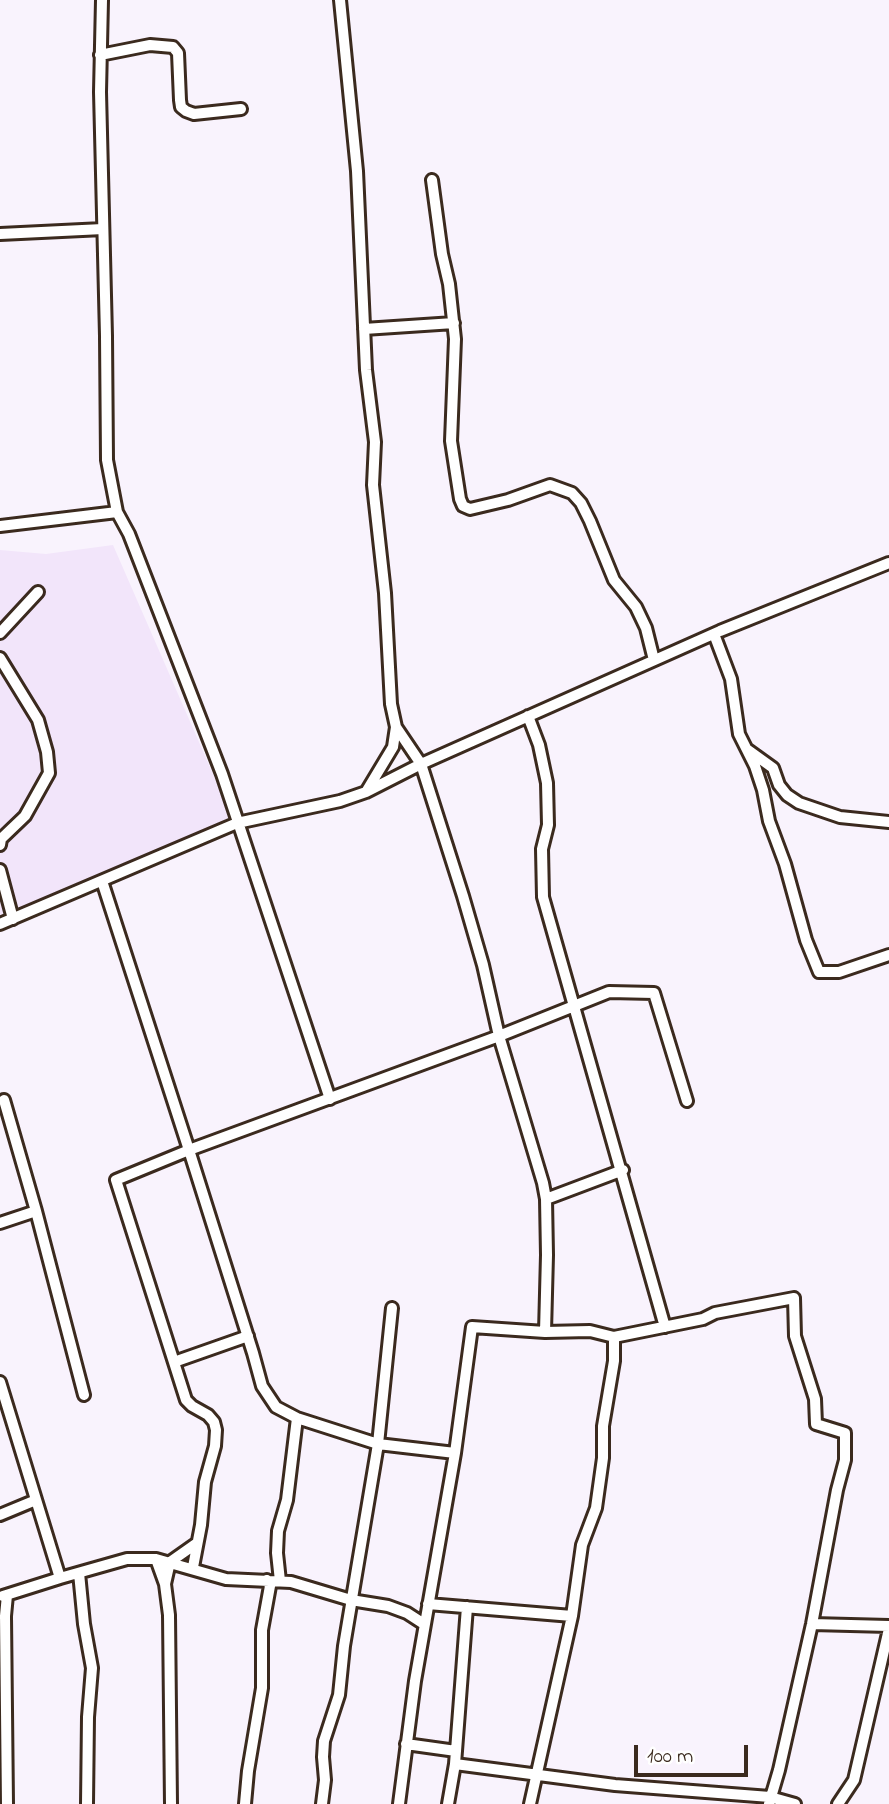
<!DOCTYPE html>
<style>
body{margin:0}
#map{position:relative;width:889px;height:1804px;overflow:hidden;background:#f9f3fd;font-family:"Indie Flower",sans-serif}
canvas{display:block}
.scale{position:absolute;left:634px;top:1745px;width:114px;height:32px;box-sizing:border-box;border:4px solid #3b2a1e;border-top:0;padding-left:9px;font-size:21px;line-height:24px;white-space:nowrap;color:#3b2a1e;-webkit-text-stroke:5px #fff;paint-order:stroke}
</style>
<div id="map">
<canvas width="889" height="1804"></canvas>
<div class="scale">100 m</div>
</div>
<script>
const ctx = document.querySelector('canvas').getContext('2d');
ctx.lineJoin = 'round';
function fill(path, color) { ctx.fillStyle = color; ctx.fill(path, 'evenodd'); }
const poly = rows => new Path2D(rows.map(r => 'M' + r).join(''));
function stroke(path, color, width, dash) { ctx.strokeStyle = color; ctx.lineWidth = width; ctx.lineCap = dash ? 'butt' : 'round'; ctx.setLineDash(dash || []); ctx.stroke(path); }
const built = poly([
 [113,545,233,820,0,916,0,550,46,554]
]);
const minor = poly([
 [102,0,100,92,106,336,107,460,117,512,129,534,222,774,330,1099],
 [340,0,357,171,366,370,375,442,373,485,385,593,391,704,396,727,393,747,366,792],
 [100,55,150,45,173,47,178,53,180,100,181,107,186,111,194,114,241,109],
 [432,180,442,254,449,284,455,339,451,441,460,499,463,506,470,509,508,500,550,485,572,493,581,503,590,521,614,580,636,607,646,628,654,660],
 [0,234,103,229],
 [364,329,454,323],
 [0,526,117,512],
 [0,633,38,592],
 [714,634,731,679,739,734,755,766,763,790,769,821,785,864,806,940,819,972,839,972,889,955],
 [0,658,38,720,47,752,49,773,25,816,1,839,0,845],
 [528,716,539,745,547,783,548,825,542,849,543,897,665,1327],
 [396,727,421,764,463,896,483,965,499,1036,543,1183,546,1199,547,1255,545,1332],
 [748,750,773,768,779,785,787,795,799,803,840,817,889,822],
 [0,870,13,919],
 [102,881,189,1150,253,1353,262,1386,276,1407,297,1418,287,1500,278,1531,277,1553,280,1581],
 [0,924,237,823,340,801,366,792,421,764,720,631,889,563],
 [4,1100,36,1211,84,1395],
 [546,1199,623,1170],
 [0,1223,36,1211],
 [174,1362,248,1336],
 [0,1382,60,1578,127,1559,156,1559,226,1579,291,1582,351,1600,388,1606,407,1613,424,1624],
 [297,1418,378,1444,455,1453],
 [0,1515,36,1500],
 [156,1559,165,1584,169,1615,171,1804],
 [193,1567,201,1525,205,1482,215,1446,216,1430,214,1422,208,1415,192,1406,186,1400,116,1180,189,1150,499,1036,609,992,654,993,687,1101],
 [79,1573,84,1624,92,1668,88,1717,87,1804],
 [165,1584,170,1562,197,1543],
 [3,1596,60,1578],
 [428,1604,572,1616],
 [812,1624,889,1626],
 [406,1744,456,1751],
 [455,1764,615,1785,770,1797,795,1804],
 [7,1804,5,1616,7,1595],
 [245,1804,248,1771,262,1688,262,1630,270,1586,267,1580],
 [322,1804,325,1780,323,1757,324,1741,339,1695,344,1646,378,1444,392,1308],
 [399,1804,415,1681,455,1453,472,1327,545,1332,590,1331,614,1337,703,1319,715,1313,794,1298,795,1336,815,1399,816,1424,845,1433,845,1460,837,1490,812,1624,779,1770,769,1804],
 [448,1804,455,1764,467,1607],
 [530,1804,572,1616,582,1545,596,1508,603,1458,603,1426,614,1361,614,1337],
 [838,1804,854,1780,889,1629]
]);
fill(built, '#f2e5fa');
stroke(minor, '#3b2a1e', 16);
stroke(minor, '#fff', 10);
</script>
